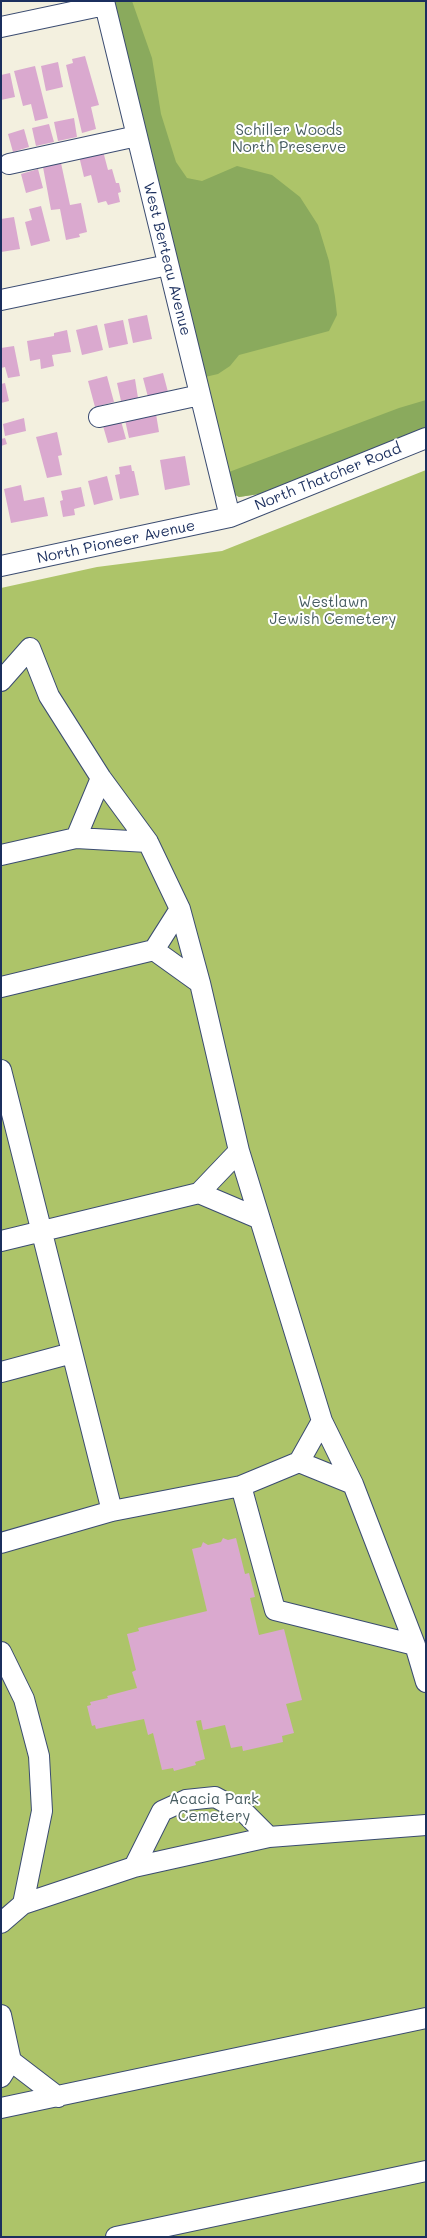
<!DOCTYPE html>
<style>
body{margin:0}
#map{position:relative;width:427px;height:2238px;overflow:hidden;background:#f3f0df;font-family:Mali,sans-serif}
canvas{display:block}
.frame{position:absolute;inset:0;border:2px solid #1b2f5e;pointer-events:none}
</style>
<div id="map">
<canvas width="427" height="2238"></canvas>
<div class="frame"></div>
</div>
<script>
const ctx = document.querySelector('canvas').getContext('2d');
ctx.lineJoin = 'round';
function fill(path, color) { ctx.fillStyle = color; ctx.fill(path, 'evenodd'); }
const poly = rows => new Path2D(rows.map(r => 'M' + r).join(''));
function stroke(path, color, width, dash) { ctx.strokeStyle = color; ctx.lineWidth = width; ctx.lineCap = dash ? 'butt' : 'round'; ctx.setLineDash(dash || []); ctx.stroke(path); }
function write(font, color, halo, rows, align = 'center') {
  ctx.font = font + ' Mali,sans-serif'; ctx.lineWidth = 4; ctx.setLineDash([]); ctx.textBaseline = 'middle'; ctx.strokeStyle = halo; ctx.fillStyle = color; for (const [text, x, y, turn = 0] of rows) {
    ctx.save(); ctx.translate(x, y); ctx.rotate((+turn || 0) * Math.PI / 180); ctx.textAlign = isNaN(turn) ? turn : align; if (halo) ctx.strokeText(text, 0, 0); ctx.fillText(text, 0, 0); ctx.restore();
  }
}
const green = poly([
 [114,1,426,1,426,427,259,494,239,497,234,494],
 [426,470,426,2237,1,2237,1,588,97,567,222,551]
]);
const forest = poly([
 [114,1,132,1,152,58,161,114,176,162,187,178,202,181,237,166,272,175,300,197,318,225,329,261,335,297,337,315,329,331,239,355,230,366,218,374,205,377],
 [426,400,426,427,259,494,239,497,234,494,229,472,399,408]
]);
const building = poly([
 [85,56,99,105,91,107,96,129,82,133,66,65,73,63,72,59],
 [58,62,63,87,46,91,41,66],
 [35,66,48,118,35,121,31,104,23,106,14,71],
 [10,73,15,97,1,100,1,75],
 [74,118,77,137,58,141,54,122],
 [49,124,54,142,36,146,32,128],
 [24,129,29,147,13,152,8,134],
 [103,151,108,170,112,169,116,183,119,183,121,192,118,193,120,202,108,205,106,201,98,203,91,175,84,177,79,156],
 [61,163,70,205,81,203,87,232,79,234,80,237,66,240,60,209,51,210,43,167],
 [38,169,43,188,26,193,21,174],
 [41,206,50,241,31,246,25,222,32,220,29,209],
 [14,217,20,249,1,252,1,219],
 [147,315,152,339,133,343,128,319],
 [123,320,128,344,109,348,104,324],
 [97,325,103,350,82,355,76,330],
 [67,330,71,352,52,355,54,366,41,369,40,359,30,361,27,341,54,336,54,333],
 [14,346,20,376,8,378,5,367,1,368,1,348],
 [163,373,168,392,148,397,143,378],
 [107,376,114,402,95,407,88,381],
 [135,379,138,398,121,401,117,383],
 [5,383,9,401,1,403,1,384],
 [156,414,159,432,129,438,125,420],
 [24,418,26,431,5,436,3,424],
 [121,421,126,439,108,443,103,426],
 [57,432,62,455,58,456,62,475,47,478,36,437],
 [5,438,7,444,1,446,1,439],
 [185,456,190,485,165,490,160,460],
 [131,465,132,471,134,471,139,495,120,499,115,475,120,474,119,467],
 [107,476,113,500,94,505,88,481],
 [21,485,24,501,44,497,48,516,11,523,4,489],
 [81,487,85,506,74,509,75,515,63,517,60,501,63,500,61,491],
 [223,1538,228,1540,236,1538,245,1574,249,1573,255,1597,250,1598,259,1635,284,1629,302,1700,286,1704,294,1733,282,1736,283,1742,243,1751,242,1746,231,1748,225,1725,203,1730,201,1720,196,1721,205,1759,195,1762,196,1765,174,1771,173,1768,162,1770,153,1733,148,1735,144,1719,96,1729,95,1725,92,1726,87,1706,91,1705,90,1702,108,1698,107,1696,137,1688,132,1672,136,1670,127,1634,139,1631,138,1628,207,1611,192,1549,201,1547,203,1542,208,1545,221,1542]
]);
const minor = poly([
 [104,1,230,517],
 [1,27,105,5],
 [9,164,137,136],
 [1,300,168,265],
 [99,417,200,395],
 [1,566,230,517,426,438],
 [1,681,30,648,49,696,101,778,148,842,180,909,200,983,239,1151,322,1421,353,1484,415,1645,426,1682],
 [76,838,148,842],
 [1,855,76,838,101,778],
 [154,950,200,983],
 [1,987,154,950,180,909],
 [1,1070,112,1511],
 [199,1193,239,1151],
 [1,1241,199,1193,258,1218],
 [1,1372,72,1353],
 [299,1462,322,1421],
 [241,1486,275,1610,415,1645],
 [1,1543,112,1511,241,1486,299,1462,353,1484],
 [1,1652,24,1699,39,1756,42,1811,23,1904],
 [134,1867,162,1811,186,1800,215,1797,245,1813,269,1837],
 [1,1923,23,1904,134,1867,269,1837,426,1825],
 [1,2015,11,2061,1,2077],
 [11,2061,58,2097],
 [1,2108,426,2018],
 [116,2237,426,2171]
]);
const parkNames = [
 ["Schiller Woods",289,130],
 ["North Preserve",289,147],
 ["Westlawn",333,602],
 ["Jewish Cemetery",333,619],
 ["Acacia Park",214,1799],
 ["Cemetery",214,1816]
];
const streetNames = [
 ["West Berteau Avenue",167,259,76],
 ["North Thatcher Road",328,477,-22],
 ["North Pioneer Avenue",116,542,-12]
];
fill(green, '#adc469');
fill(forest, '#8aaa5d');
fill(building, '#daa9cf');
stroke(minor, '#3b4c71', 22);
stroke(minor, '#fff', 20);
write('15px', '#475c61', '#fff', parkNames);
write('15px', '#1b2f5e', '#fff', streetNames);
</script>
